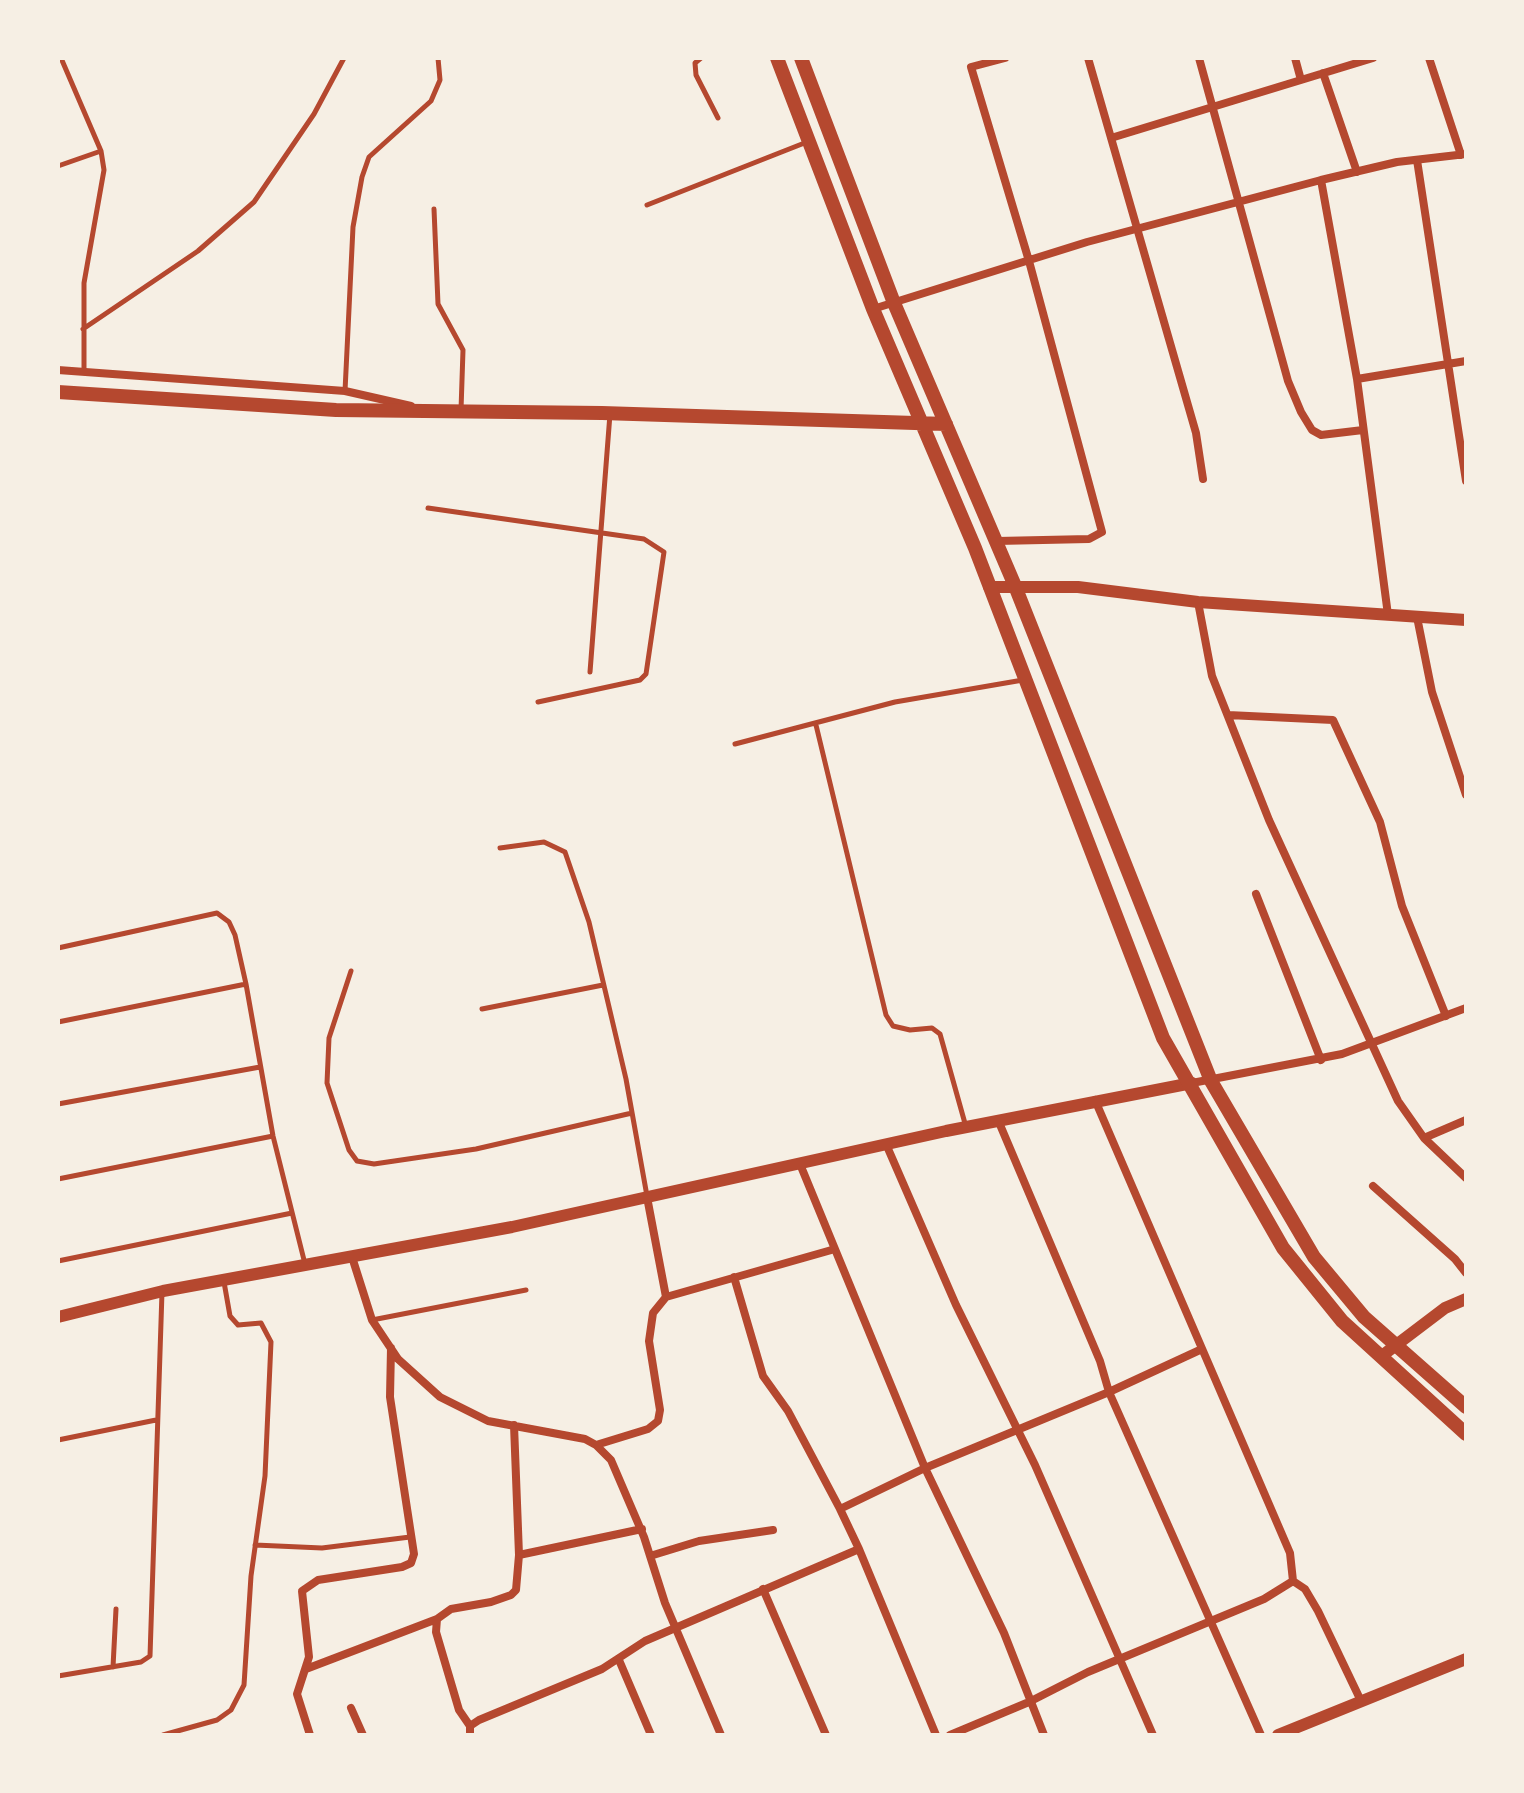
<!DOCTYPE html>
<style>
body{margin:0}
#map{position:relative;width:1524px;height:1793px;overflow:hidden;background:#f6efe4;font-family:Helvetica,sans-serif}
canvas{display:block}
.frame{position:absolute;inset:0;border:60px solid #f6efe4;pointer-events:none}
</style>
<div id="map">
<canvas width="1524" height="1793"></canvas>
<div class="frame"></div>
</div>
<script>
const ctx = document.querySelector('canvas').getContext('2d');
ctx.lineJoin = 'round';
const poly = rows => new Path2D(rows.map(r => 'M' + r).join(''));
function stroke(path, color, width, dash) { ctx.strokeStyle = color; ctx.lineWidth = width; ctx.lineCap = dash ? 'butt' : 'round'; ctx.setLineDash(dash || []); ctx.stroke(path); }
const service = poly([
 [61,58,101,151,104,170,84,283,84,372],
 [701,58,695,63,696,75,718,118],
 [58,166,101,151],
 [647,205,807,142],
 [434,209,438,304,463,350,461,410],
 [83,329,198,251,254,202,314,114,344,58],
 [345,391,353,227,362,177,369,157,431,101,440,80,438,58],
 [428,508,644,539,664,552,646,674,640,680,538,702],
 [590,672,610,414],
 [816,725,886,1015,893,1026,910,1030,932,1028,940,1034,966,1127],
 [735,744,895,702,1023,680],
 [500,848,544,842,565,852,589,922,626,1079,647,1196],
 [58,948,217,913,229,922,235,935,246,984,58,1022],
 [351,971,329,1038,327,1083,349,1150,357,1161,374,1164,476,1149,632,1113],
 [246,984,273,1136,305,1264],
 [482,1009,603,985],
 [58,1104,260,1067],
 [58,1179,273,1136],
 [58,1261,292,1213],
 [372,1320,526,1290],
 [58,1440,156,1420],
 [255,1545,322,1548,410,1537],
 [113,1667,116,1609],
 [58,1676,141,1662,150,1656,162,1292],
 [163,1735,217,1720,231,1710,244,1685,251,1576,265,1476,271,1342,261,1323,238,1325,230,1316,224,1282]
]);
const minor = poly([
 [1088,58,1196,433,1203,479],
 [1199,58,1288,381,1301,412,1312,430,1321,435,1363,430],
 [1295,58,1301,80],
 [1429,58,1461,155],
 [1323,73,1357,172],
 [1111,138,1373,58],
 [1417,160,1466,481],
 [1321,180,1357,379,1388,615],
 [873,309,1087,242,1321,180,1397,162,1466,154],
 [58,370,345,391,411,406],
 [1357,379,1466,361],
 [997,541,1089,539,1102,532,1029,261,971,67,1005,58],
 [1198,602,1212,676,1269,820,1398,1101,1424,1138,1466,1178],
 [1417,617,1432,692,1466,795],
 [1228,715,1333,720,1380,822,1402,906,1446,1016],
 [1256,894,1321,1060],
 [1192,1083,1342,1054,1466,1008],
 [998,1120,1100,1361,1109,1392,1261,1735],
 [1424,1138,1466,1120],
 [886,1144,956,1305,1035,1465,1153,1735],
 [800,1164,925,1468,1004,1633,1044,1735],
 [1373,1186,1455,1259,1466,1273],
 [647,1197,666,1297],
 [352,1257,372,1320,398,1359,440,1397,488,1421,585,1439,596,1445,611,1460,644,1537,665,1603,721,1735],
 [734,1277,763,1376,788,1411,840,1509],
 [596,1445,648,1429,658,1421,660,1410,649,1341,653,1313,666,1297,835,1249],
 [859,1549,936,1735],
 [519,1555,642,1529],
 [650,1556,699,1541,773,1530],
 [1293,1581,1305,1589,1318,1611,1361,1701],
 [763,1589,826,1735],
 [619,1660,651,1735],
 [306,1669,437,1619],
 [351,1708,363,1735],
 [470,1726,459,1710,436,1632,437,1619,451,1609,491,1602,511,1595,516,1590,519,1555,514,1425],
 [310,1735,297,1694,309,1657,302,1591,318,1580,402,1567,411,1563,414,1554,390,1397,391,1348],
 [470,1735,470,1726,479,1720,602,1669,645,1641,859,1549,840,1509,925,1468,1109,1392,1202,1349],
 [950,1735,1029,1702,1088,1672,1264,1599,1293,1581,1290,1553,1095,1100]
]);
const tertiary = poly([
 [989,587,1078,587,1198,602,1466,620],
 [58,1317,163,1291,512,1227,946,1131,1192,1083],
 [1383,1355,1445,1308,1466,1299],
 [1278,1735,1466,1659]
]);
const secondary = poly([
 [777,58,873,309,975,548,1163,1038,1283,1248,1342,1321,1466,1434],
 [801,58,894,303,1015,586,1211,1081,1314,1257,1364,1317,1466,1407],
 [58,392,336,410,602,413,946,424]
]);
stroke(service, '#b5482f', 5);
stroke(minor, '#b5482f', 8);
stroke(tertiary, '#b5482f', 12);
stroke(secondary, '#b5482f', 14);
</script>
